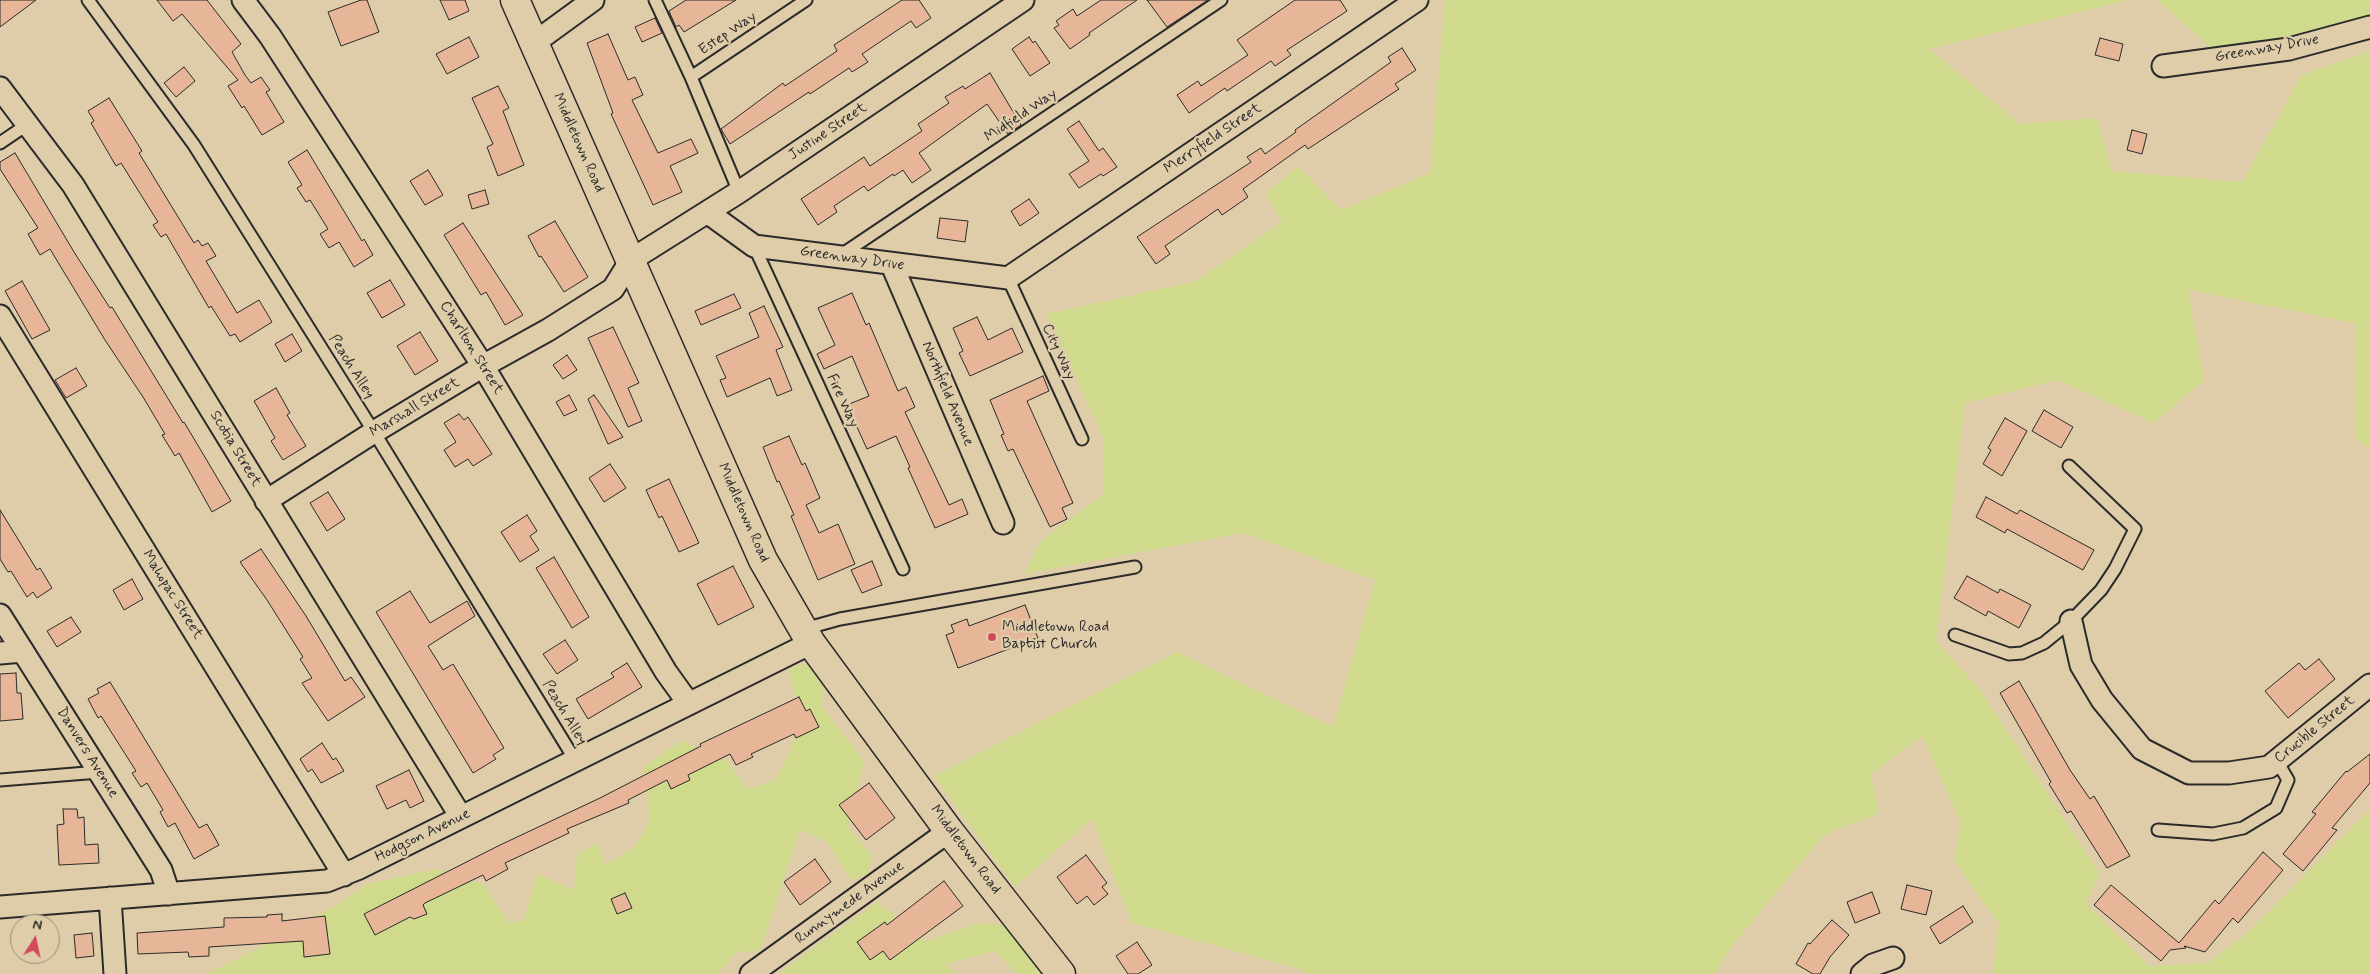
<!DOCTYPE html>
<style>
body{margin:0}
#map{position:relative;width:2370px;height:974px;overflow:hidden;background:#dfcdaa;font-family:Mynerve,sans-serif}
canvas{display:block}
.north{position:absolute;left:10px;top:914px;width:50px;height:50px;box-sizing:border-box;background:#dfcdaa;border:1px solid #978c77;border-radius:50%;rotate:10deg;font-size:14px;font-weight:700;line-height:20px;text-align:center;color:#2b2b2b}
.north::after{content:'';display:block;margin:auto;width:18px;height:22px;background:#d1495b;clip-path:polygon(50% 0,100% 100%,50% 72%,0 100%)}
</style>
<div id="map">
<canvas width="2370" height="974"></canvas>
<div class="north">N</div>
</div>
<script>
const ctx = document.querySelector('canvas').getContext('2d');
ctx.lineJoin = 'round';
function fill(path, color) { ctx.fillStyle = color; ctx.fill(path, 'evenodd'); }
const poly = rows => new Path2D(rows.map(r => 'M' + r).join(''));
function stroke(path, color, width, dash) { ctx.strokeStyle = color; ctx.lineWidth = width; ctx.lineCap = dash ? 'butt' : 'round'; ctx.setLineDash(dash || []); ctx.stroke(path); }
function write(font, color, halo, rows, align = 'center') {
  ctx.font = font + ' Mynerve,sans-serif'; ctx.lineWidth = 4.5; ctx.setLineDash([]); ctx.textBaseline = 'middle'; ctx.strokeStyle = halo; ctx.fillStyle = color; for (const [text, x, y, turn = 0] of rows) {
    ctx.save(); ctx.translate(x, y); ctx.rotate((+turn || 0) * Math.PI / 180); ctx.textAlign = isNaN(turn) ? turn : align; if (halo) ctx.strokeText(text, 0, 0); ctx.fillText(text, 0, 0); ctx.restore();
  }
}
const green = poly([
 [1445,0,2129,0,1929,49,2020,124,2097,118,2112,171,2242,182,2302,75,2370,51,2370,449,2356,438,2355,323,2188,290,2204,380,2154,423,2057,380,1965,403,1936,641,1981,691,2099,873,2086,904,2149,966,2208,963,2244,936,2370,809,2370,974,1993,974,1999,924,1954,861,1961,823,1922,736,1871,774,1879,813,1824,835,1736,941,1714,974,1305,974,1304,970,1132,923,1092,819,1015,887,934,776,1177,652,1333,727,1375,580,1243,533,1024,574,1041,541,1103,494,1103,437,1047,314,1196,281,1282,222,1266,194,1298,166,1341,210,1430,173],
 [2157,0,2370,0,2370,20,2222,58],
 [811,663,823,681,822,707,864,761,848,828,873,856,868,874,851,880,827,842,800,830,760,951,736,952,718,974,206,974,255,950,295,925,338,905,366,884,437,869,484,885,509,923,524,920,537,874,574,890,577,855,597,843,605,865,635,847,650,820,643,767,681,741,726,760,748,789,774,781,789,754,800,719,789,669],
 [877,902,926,941,981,923,1011,926,1046,974,1017,974,995,951,947,964,953,974,778,974]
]);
const building = poly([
 [0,0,36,0,0,27,0,0],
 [157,0,207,0,241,44,232,52,245,75,251,83,261,77,270,90,266,92,284,122,262,135,244,106,242,108,228,86,238,80,182,14,173,21,157,0],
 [361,0,367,0,379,32,341,46,328,12,361,0],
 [440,0,465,0,469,11,449,20,440,0],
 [686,0,736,0,684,32,679,25,676,27,669,11,686,0],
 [902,0,919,0,931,18,916,28,911,21,862,54,868,62,852,72,849,68,810,94,809,92,730,144,721,129,783,83,785,86,837,51,834,45,902,0],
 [1101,0,1137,0,1089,33,1090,35,1070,49,1054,28,1059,25,1056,21,1073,9,1077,16,1101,0],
 [1147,0,1208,0,1167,27,1147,0],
 [1295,0,1340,0,1347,11,1287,50,1291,55,1275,66,1271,61,1227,91,1225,88,1189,113,1177,95,1198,81,1201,86,1248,55,1237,40,1295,0],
 [655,18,662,33,642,42,635,27,655,18],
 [608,34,628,80,635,77,643,95,632,100,658,153,691,139,698,153,670,166,682,192,653,205,611,114,613,113,587,43,608,34],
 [469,37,479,57,447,74,436,54,469,37],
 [1029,37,1033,43,1035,41,1050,63,1030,76,1012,49,1029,37],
 [2100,38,2123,44,2119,61,2095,55,2100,38],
 [1402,48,1416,70,1395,84,1399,89,1308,149,1305,145,1243,189,1248,197,1222,215,1218,209,1165,246,1170,254,1156,264,1137,237,1251,162,1247,157,1261,148,1265,154,1296,132,1295,130,1391,62,1388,57,1402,48],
 [184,67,195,81,176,97,164,83,184,67],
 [990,73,1021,125,1008,134,987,104,919,153,931,170,912,183,903,170,894,176,893,174,868,191,864,186,834,206,837,212,818,225,801,199,864,157,870,166,922,131,918,124,949,103,945,97,963,86,965,89,990,73],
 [498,86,509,108,503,111,524,165,498,176,487,147,493,144,472,98,498,86],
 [109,98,142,151,139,153,194,243,198,240,202,246,208,243,216,256,206,261,237,313,259,300,272,322,240,342,235,334,230,336,211,306,209,308,166,234,161,237,153,225,158,222,121,163,116,166,91,123,94,121,88,111,109,98],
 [1079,121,1099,151,1103,148,1117,167,1103,176,1101,174,1079,188,1069,174,1089,161,1067,129,1079,121],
 [2132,130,2147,134,2142,154,2127,150,2132,130],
 [307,150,362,241,364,239,373,255,354,267,339,242,329,248,320,234,328,229,310,200,306,202,297,188,302,185,288,162,307,150],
 [15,153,74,252,110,308,112,307,183,423,184,422,231,501,212,512,179,453,175,456,162,435,165,434,143,397,105,340,50,249,40,255,28,234,38,228,0,169,0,162,15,153],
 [428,170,443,195,425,205,410,181,428,170],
 [485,190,489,204,472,209,468,195,485,190],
 [1029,199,1039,213,1020,226,1011,211,1029,199],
 [940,218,968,221,965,242,937,238,940,218],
 [555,221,588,277,564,292,541,256,539,257,528,236,555,221],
 [463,223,523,315,505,325,486,292,481,295,444,235,463,223],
 [390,280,405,305,382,318,367,293,390,280],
 [22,281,50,330,32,339,5,291,22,281],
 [852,293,866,325,869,323,898,391,906,387,915,407,905,412,949,505,962,499,968,514,935,528,908,468,910,467,896,436,867,449,847,405,869,396,852,356,824,369,817,354,835,345,818,308,852,293],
 [734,294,741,308,701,325,695,311,734,294],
 [764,306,783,347,776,350,792,390,777,396,770,378,727,397,720,380,726,378,716,356,759,337,749,313,764,306],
 [977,317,988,340,1012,328,1023,352,970,376,959,353,963,351,953,328,977,317],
 [613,327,639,383,628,388,642,421,628,427,588,338,613,327],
 [420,332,438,361,415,375,397,346,420,332],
 [292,334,302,351,285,362,275,344,292,334],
 [567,355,577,370,563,379,553,365,567,355],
 [76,368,87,386,66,398,55,380,76,368],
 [1043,376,1049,391,1027,401,1073,503,1062,508,1067,519,1050,527,1013,449,1008,451,1001,435,1004,434,990,400,1043,376],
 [276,388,290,413,287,415,306,446,283,460,271,441,275,438,254,401,276,388],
 [569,395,577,410,564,416,556,402,569,395],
 [594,395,623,437,608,444,588,399,594,395],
 [2044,410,2073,427,2061,448,2032,431,2044,410],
 [459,414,464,420,468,417,492,454,473,466,468,459,455,467,444,450,456,442,444,423,459,414],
 [2005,418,2027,431,2002,476,1983,464,1991,450,1988,448,2005,418],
 [789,436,802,465,805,463,820,498,806,505,819,533,838,524,855,564,818,580,791,516,794,515,779,481,777,482,763,447,789,436],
 [610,464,626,488,604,502,589,478,610,464],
 [669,479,699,543,679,552,662,516,659,518,646,490,669,479],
 [328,492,345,519,327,531,310,503,328,492],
 [1986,497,2017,514,2020,510,2094,550,2083,570,2007,529,2005,533,1976,517,1986,497],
 [0,510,37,570,40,568,52,588,37,598,33,592,27,597,11,571,8,572,0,559,0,510],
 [527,515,537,531,530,536,539,550,520,562,501,532,527,515],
 [261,549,306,616,345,681,351,677,365,697,328,721,302,683,312,678,300,659,303,657,267,600,240,562,261,549],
 [554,557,589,617,572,628,536,568,554,557],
 [872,561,882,585,862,593,851,570,872,561],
 [733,566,754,607,718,625,697,584,733,566],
 [1967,576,1998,593,2000,589,2031,605,2019,628,1988,611,1986,616,1954,598,1967,576],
 [132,579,143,599,124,610,113,590,132,579],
 [410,591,430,623,467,601,475,616,428,646,443,670,453,664,504,748,493,755,496,759,473,773,376,612,410,591],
 [1025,605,1038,638,958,668,946,635,954,632,951,625,967,619,969,626,1025,605],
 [71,617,81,632,57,647,47,631,71,617],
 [565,640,578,660,557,674,543,654,565,640],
 [2319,659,2335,679,2288,718,2265,691,2299,663,2305,670,2319,659],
 [627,663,642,687,588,719,576,699,614,677,611,673,627,663],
 [16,673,17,693,21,693,23,719,0,721,0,674,16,673],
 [2019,681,2070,770,2090,799,2094,796,2130,856,2107,868,2071,811,2067,813,2049,784,2051,782,2000,693,2019,681],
 [110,682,199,828,207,824,219,845,194,859,175,823,168,827,160,812,163,810,147,783,141,787,132,773,136,771,101,716,98,718,88,699,99,693,97,689,110,682],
 [799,697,806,711,810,709,819,727,796,738,794,734,751,754,753,757,736,765,730,754,688,775,690,780,671,789,667,780,628,800,629,803,567,829,569,833,505,863,508,869,486,881,483,875,425,903,423,905,427,914,414,919,410,917,375,935,364,914,498,846,600,798,701,746,700,744,799,697],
 [322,743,333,760,336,758,344,771,321,783,312,769,308,772,300,759,322,743],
 [2370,754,2370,783,2332,828,2337,830,2303,871,2283,854,2316,814,2312,812,2346,771,2347,772,2370,754],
 [409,770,424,801,410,808,406,800,387,809,376,786,409,770],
 [869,783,895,818,866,840,839,805,869,783],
 [63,809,77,809,78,818,84,817,85,845,98,844,99,863,59,865,57,825,64,824,63,809],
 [2263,852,2283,870,2238,923,2233,918,2205,952,2184,946,2186,948,2170,950,2161,961,2094,905,2111,885,2179,943,2215,900,2219,904,2263,852],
 [1086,855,1107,883,1102,887,1108,894,1094,905,1087,896,1077,904,1057,877,1086,855],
 [815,859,831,882,800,905,784,882,815,859],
 [944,881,963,906,890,960,883,951,870,960,857,942,885,922,887,925,944,881],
 [1907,885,1932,891,1926,915,1901,909,1907,885],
 [1872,892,1880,913,1855,923,1847,902,1872,892],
 [625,893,632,908,617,914,611,899,625,893],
 [1963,906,1973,922,1940,944,1930,927,1963,906],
 [282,914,282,921,325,916,330,954,304,957,303,941,209,947,209,956,189,957,188,952,138,954,137,933,224,927,224,918,267,917,267,915,282,914],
 [1832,920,1849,935,1830,957,1820,974,1813,974,1796,964,1808,943,1810,944,1832,920],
 [92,933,94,956,76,958,74,935,92,933],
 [1137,942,1152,965,1138,974,1128,974,1116,956,1137,942]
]);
const lane = poly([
 [88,0,194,145,374,432,575,760],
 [655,0,691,77,739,192],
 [691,77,806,0],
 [0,143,28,124],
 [754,246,903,569],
 [841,255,1221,0],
 [1008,278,1082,439],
 [804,629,840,619,1135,567],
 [1955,635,2009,654,2022,653,2044,643,2071,621,2101,590,2115,569,2135,529,2069,466],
 [0,780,99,772],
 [2158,830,2213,834,2243,828,2276,808,2288,780,2277,761]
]);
const street = poly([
 [243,0,270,36,483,366,666,672,689,704],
 [534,43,593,0],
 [2163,66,2289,49,2370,27],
 [0,88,73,185,461,817],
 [707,212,754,246,1008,278,1417,0],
 [892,265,1003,523],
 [0,316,344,875],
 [266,501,374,432,483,366,548,330,613,289,631,260,739,192,1023,0],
 [0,615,161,870,169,894],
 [2071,621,2081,665,2102,700,2142,749,2189,773,2229,773,2269,767,2370,685],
 [0,653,23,651],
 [110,898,115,974],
 [0,907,327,881,357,869,811,643],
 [751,974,949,831],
 [1862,974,1873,965,1893,958]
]);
const secondary = poly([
 [515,0,763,560,811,643,949,831,1061,974]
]);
const markers = [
 [992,637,5,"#d1495b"]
];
const streetNames = [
 ["Estep Way",728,34,-34],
 ["Greenway Drive",2267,49,-10],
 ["Midfield Way",1021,116,-34],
 ["Justine Street",828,132,-34],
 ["Merryfield Street",1213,139,-34],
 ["Middletown Road",578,143,66],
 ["Greenway Drive",852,259,8],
 ["Charlton Street",471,348,58],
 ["City Way",1058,352,65],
 ["Peach Alley",351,367,58],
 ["Northfield Avenue",947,394,67],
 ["Fire Way",842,401,65],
 ["Marshall Street",415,408,-31],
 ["Scotia Street",235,449,59],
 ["Middletown Road",743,513,66],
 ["Mahopac Street",172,595,58],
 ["Peach Alley",564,713,59],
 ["Crucible Street",2315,730,-39],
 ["Danvers Avenue",87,753,58],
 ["Hodgson Avenue",423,836,-26],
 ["Middletown Road",965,850,53],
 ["Runnymede Avenue",850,903,-36]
];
const poiNames = [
 ["Middletown Road",1002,628],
 ["Baptist Church",1002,645]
];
fill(green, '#cfda8d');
fill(building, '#e7b698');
stroke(building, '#2b2b2b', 1);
stroke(lane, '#2b2b2b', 15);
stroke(street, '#2b2b2b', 25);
stroke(secondary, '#2b2b2b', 31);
stroke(lane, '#dfcdaa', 11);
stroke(street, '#dfcdaa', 21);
stroke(secondary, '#dfcdaa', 28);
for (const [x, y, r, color] of markers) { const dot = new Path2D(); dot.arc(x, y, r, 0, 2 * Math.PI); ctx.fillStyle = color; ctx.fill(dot); stroke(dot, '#dfcdaa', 2); }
write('15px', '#2b2b2b', '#dfcdaa', streetNames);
write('15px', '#2b2b2b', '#dfcdaa', poiNames, 'left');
</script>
